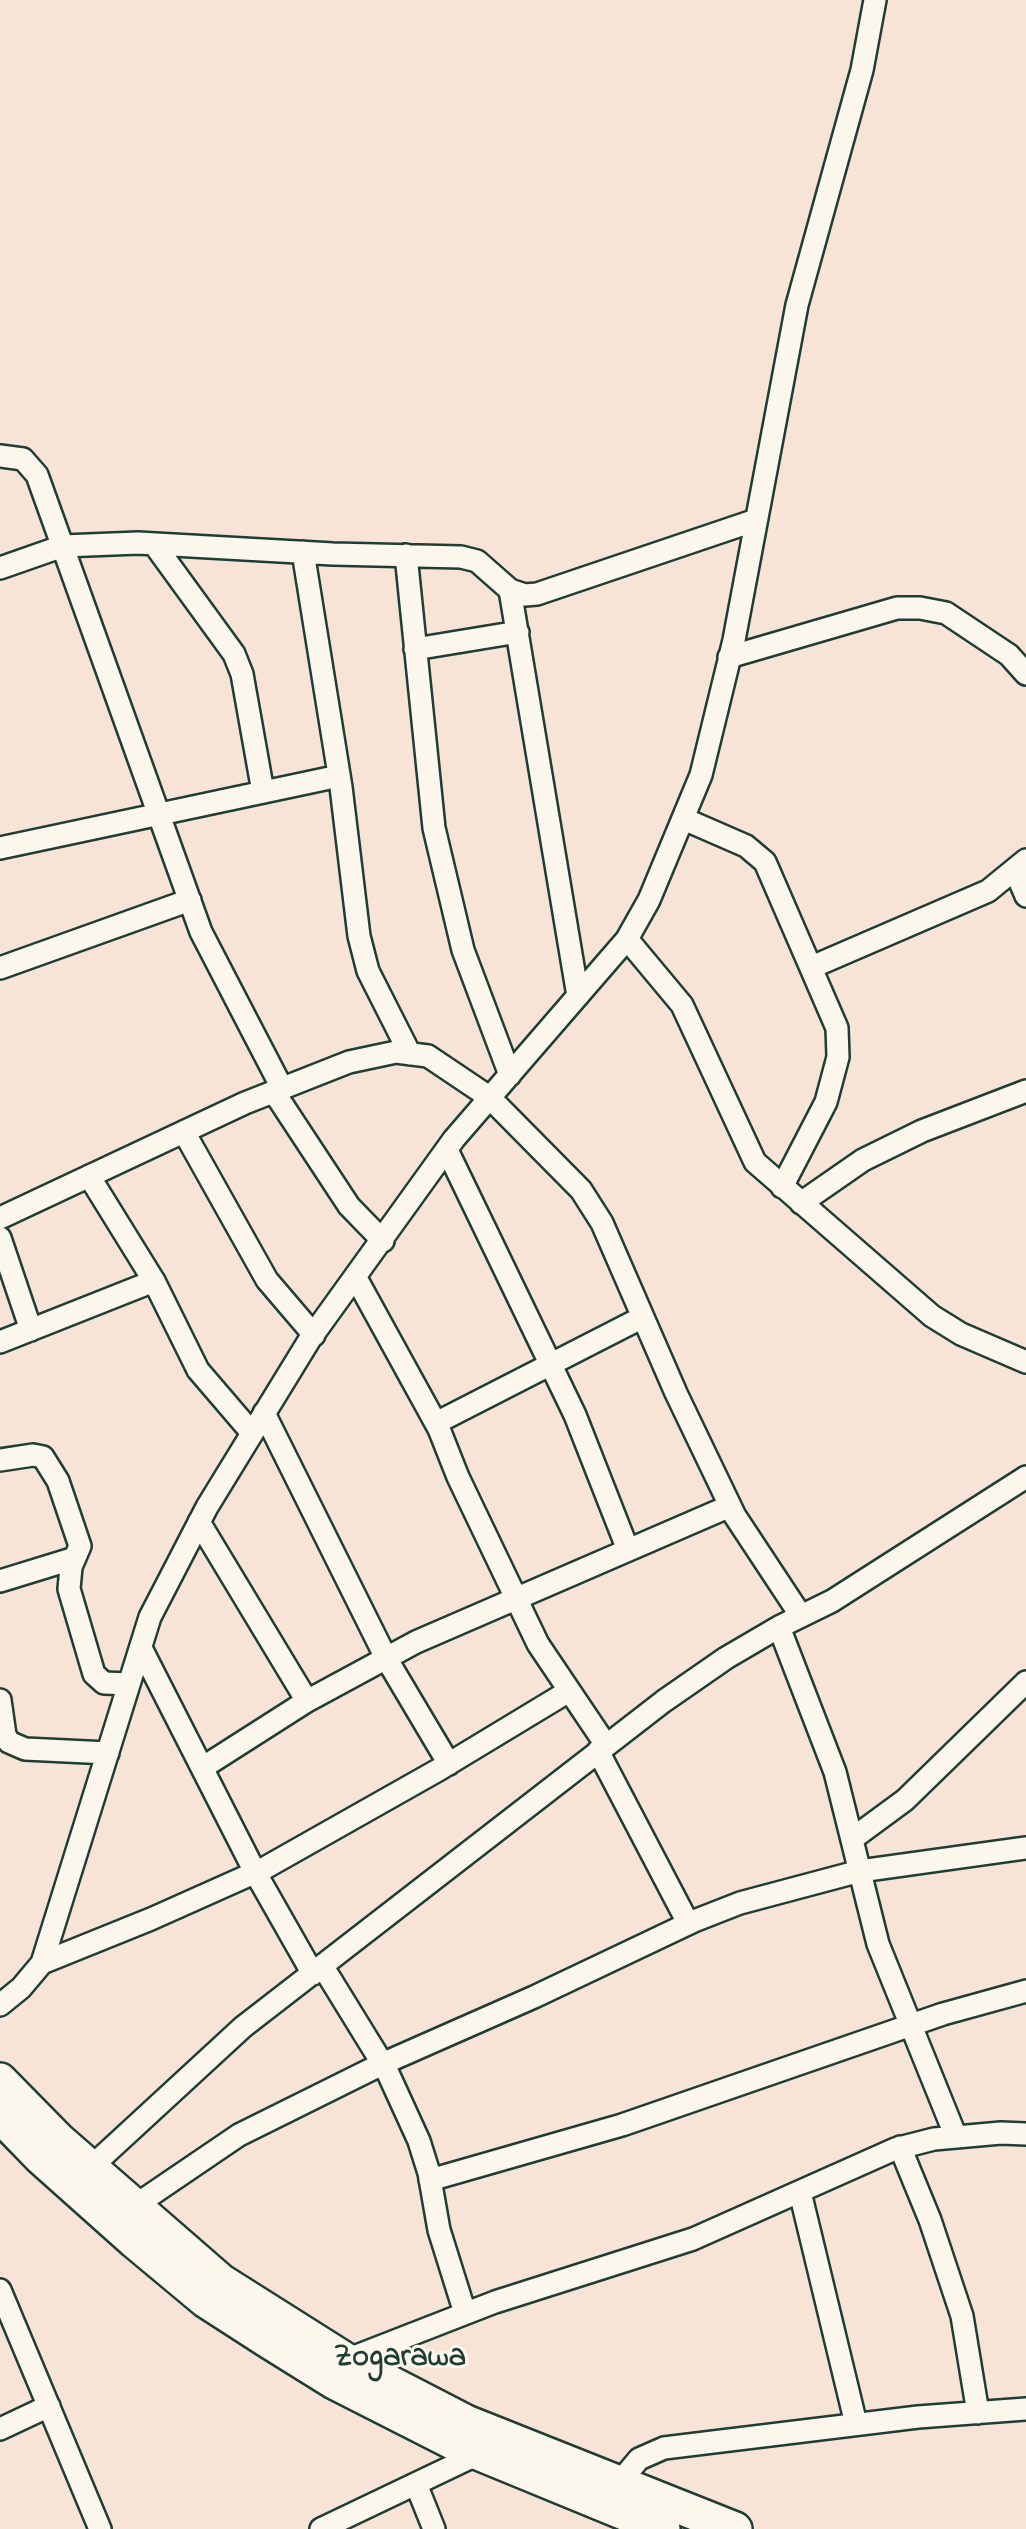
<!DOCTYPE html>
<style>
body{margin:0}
canvas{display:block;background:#f7e4d6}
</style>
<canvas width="1026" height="2529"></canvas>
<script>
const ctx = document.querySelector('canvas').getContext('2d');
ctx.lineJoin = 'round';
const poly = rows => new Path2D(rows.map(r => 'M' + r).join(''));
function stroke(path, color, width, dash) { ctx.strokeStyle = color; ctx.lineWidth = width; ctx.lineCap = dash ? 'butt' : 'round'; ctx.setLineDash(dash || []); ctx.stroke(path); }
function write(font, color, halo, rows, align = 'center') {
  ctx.font = font + ' "Indie Flower",sans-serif'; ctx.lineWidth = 6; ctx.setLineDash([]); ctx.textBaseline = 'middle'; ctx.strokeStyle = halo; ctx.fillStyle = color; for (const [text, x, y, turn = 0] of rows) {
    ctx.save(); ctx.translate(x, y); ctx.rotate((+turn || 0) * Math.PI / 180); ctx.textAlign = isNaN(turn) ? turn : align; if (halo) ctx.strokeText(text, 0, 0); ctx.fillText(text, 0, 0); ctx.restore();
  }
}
const street = poly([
 [0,456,23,459,37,475,201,932,282,1088],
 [154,544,234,654,242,674,263,792],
 [303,552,341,787,359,936,368,971,410,1054],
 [406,555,434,828,463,950,510,1075],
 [0,568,63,546,138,543,333,554,461,557,477,561,510,590,525,595,537,594,756,520],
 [510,590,578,996],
 [415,649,518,632],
 [729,657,897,608,920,608,946,613,1009,655,1026,674],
 [684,819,746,846,765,862,837,1028,838,1057,826,1102,782,1187],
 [0,848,339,776],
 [1015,870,1026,896],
 [627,939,682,1005,755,1162,932,1316,961,1334,1026,1362],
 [812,967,988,891,1026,860],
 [0,968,190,900],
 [274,1092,349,1206,383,1241],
 [184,1132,267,1280,314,1335],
 [447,1150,575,1415,628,1550],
 [89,1176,154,1281,198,1370,252,1433],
 [801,1203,863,1160,922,1131,1026,1091],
 [0,1218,245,1103,349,1062,396,1052,428,1056,489,1097,581,1190,602,1223,676,1393,735,1516,801,1616],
 [0,1238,31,1330],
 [356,1278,439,1429,458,1477,538,1644,606,1745],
 [0,1342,154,1281],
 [264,1413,386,1658,449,1764],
 [436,1423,643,1317],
 [0,1460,33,1455,43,1457,58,1481,80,1546,71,1567,69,1589,94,1674,104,1683,129,1684],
 [199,1522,307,1701],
 [0,1581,75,1558],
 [779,1627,835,1772,878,1944,956,2137],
 [141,1648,255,1872,313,1974],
 [0,1700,5,1735,9,1742,25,1749,108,1753],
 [598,1751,688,1923],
 [202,1768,307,1701,416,1642,730,1506],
 [852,1839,905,1800,1026,1682],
 [42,1963,151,1919,263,1869,440,1769,569,1691],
 [323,1967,387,2071,419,2141,429,2173,439,2230,465,2313],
 [0,2005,21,1988,42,1963,150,1617,207,1507,310,1339,454,1139,627,939,649,900,701,775,734,640,797,305,862,70,875,0],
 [900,2147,930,2220,962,2316,978,2413],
 [90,2168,243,2027,664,1701,726,1658,779,1627,832,1601,1026,1477],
 [430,2180,622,2125,943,2014,1026,1991],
 [800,2192,856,2424],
 [133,2207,239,2135,382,2064,534,1997,694,1921,740,1903,860,1871,1026,1848],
 [0,2290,100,2529],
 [346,2360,495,2302,693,2239,895,2149,934,2139,1001,2133,1026,2134],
 [0,2429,49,2406],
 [416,2484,434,2529],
 [618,2484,639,2459,664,2448,918,2417,1026,2409],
 [321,2529,478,2454]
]);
const highway = poly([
 [0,2080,59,2140,221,2281,346,2360,466,2422,735,2529],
 [0,2116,41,2158,134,2241,206,2301,268,2341,334,2382,456,2444,663,2529]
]);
const districtNames = [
 ["Zogarawa",400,2360]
];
stroke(street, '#1f3d34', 26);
stroke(highway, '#1f3d34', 38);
stroke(street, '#fbf7ec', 21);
stroke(highway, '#fbf7ec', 33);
write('bold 32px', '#1f3d34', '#fbf7ec', districtNames);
</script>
